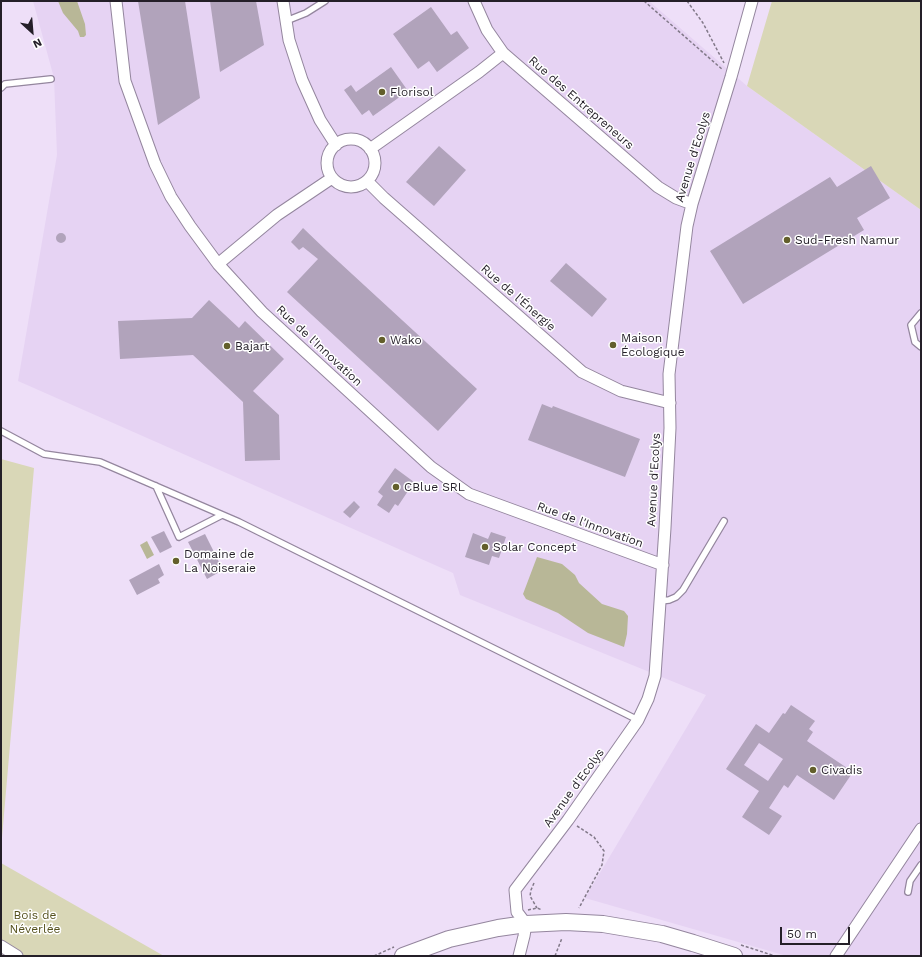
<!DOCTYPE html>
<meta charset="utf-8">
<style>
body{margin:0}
#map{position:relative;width:922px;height:957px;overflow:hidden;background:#eedff8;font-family:"Work Sans",sans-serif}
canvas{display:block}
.frame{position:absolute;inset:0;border:2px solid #241f28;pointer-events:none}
.north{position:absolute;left:12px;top:12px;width:40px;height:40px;-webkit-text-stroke:3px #fff;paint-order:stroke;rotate:154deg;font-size:11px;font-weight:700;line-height:16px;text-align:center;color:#241f28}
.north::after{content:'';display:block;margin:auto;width:14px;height:18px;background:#241f28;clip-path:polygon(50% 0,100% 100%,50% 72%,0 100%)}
.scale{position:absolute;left:780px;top:927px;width:70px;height:18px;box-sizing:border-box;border:2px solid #241f28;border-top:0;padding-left:5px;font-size:12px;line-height:14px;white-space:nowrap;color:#241f28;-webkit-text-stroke:3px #fff;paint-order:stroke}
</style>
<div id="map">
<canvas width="922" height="957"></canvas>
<div class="frame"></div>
<div class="north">N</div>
<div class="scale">50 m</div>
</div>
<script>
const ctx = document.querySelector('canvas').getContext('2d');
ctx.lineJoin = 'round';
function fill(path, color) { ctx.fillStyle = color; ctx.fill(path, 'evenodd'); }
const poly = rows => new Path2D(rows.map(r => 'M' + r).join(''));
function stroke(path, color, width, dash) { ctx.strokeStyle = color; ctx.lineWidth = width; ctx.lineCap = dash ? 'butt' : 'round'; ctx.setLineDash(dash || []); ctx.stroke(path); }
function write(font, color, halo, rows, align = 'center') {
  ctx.font = font + ' "Work Sans",sans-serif'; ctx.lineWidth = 3; ctx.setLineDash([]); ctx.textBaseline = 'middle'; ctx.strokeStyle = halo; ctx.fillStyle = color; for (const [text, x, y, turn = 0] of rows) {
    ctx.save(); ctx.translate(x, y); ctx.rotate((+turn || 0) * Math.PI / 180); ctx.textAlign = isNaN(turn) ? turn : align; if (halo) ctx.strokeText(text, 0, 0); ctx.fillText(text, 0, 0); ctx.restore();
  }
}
const built = poly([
 [33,1,649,1,747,86,921,210,921,956,787,956,585,898,706,695,460,595,453,573,18,381,57,155,54,78]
]);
const green = poly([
 [772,1,921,1,921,210,747,86],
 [1,459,34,468,1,849],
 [1,863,164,956,1,956]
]);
const water = poly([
 [58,1,77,1,85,24,86,35,84,37,80,37,78,31,63,13],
 [147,541,154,555,147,559,140,545],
 [537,557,562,564,575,575,579,583,602,604,624,611,628,616,627,634,624,647,588,633,558,613,526,599,523,594]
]);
const building = poly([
 [138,1,185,1,200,98,158,125],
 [210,1,256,1,264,45,220,72],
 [431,7,451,35,457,31,469,48,437,72,429,61,418,69,393,34],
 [391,67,408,91,373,116,369,110,362,115,344,90,351,85,356,92],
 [439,146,466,170,434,206,406,182],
 [871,166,890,198,857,218,864,230,743,304,710,251,830,177,837,187],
 [303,228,327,251,477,389,438,431,287,292,318,259,303,247,299,250,291,242],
 '56 238a5 5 0 1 1 10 0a5 5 0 1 1-10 0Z',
 [566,263,607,299,592,317,550,281],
 [209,300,239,328,245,321,284,359,253,391,279,415,280,460,245,461,243,402,193,355,120,359,118,321,192,318],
 [542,404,552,408,553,406,640,439,625,477,528,440],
 [395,468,414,482,398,506,395,504,389,513,377,505,383,496,378,492],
 [354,501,360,507,350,518,343,512],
 [164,531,172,547,160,553,151,537],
 [491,532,506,537,499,558,492,556,489,565,465,557,473,533,488,539],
 [205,534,223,570,207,579,188,542],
 [159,564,164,575,158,579,160,583,137,595,129,580],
 [791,705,815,721,809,729,813,732,807,741,853,772,834,800,797,775,788,788,784,785,769,808,782,816,769,835,742,817,759,791,726,769,756,724,769,733,783,713,785,714],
 [759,743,783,759,768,781,744,765]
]);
const path = poly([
 [644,1,723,70],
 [687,1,703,23,724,63],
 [577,826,594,837,604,851,602,865,579,908],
 [534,883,531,890,530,896,537,908],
 [528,910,537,908,542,910],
 [741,945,775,956],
 [374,956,394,947],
 [555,956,562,938]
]);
const lane = poly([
 [286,21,306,13,325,1],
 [1,88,5,84,51,79],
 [921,313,911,325,915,342,921,347],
 [1,431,44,454,100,462,239,522,638,720],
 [156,486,179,537,222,515],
 [660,601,669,600,676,597,683,590,724,521],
 [908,892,910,881,921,865]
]);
const street = poly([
 [116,1,125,81,155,164,171,197,190,226,218,264,262,312,431,467,469,494,663,565],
 [283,1,289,40,302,80,320,120,336,145],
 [474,1,487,30,503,53,658,187,676,198,692,204],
 '327 163a24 24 0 1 1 48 0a24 24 0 1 1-48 0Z',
 [370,149,479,72,503,53],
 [367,181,384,198,582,372,621,391,670,403],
 [218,264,277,215,332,178],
 [1,946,17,956],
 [519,956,524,936,526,924,517,912,515,890,568,820,638,720,648,699,655,676,665,528,670,428,669,374,687,226,692,204,731,77,752,1],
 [836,956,921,829]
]);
const secondary = poly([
 [403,956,449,939,498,928,526,924,566,922,603,924,662,934,693,943,734,956]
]);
const markers = [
 [382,92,4,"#635f2b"],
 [787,240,4,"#635f2b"],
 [382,340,4,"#635f2b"],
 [613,345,4,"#635f2b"],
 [227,346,4,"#635f2b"],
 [396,487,4,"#635f2b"],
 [485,547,4,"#635f2b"],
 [176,561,4,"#635f2b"],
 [813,770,4,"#635f2b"]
];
const poiNames = [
 ["Florisol",390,92],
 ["Sud-Fresh Namur",795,240],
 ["Maison",621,338],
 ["Écologique",621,352],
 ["Wako",390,340],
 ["Bajart",235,346],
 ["CBlue SRL",404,487],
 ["Solar Concept",493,547],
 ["Domaine de",184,554],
 ["La Noiseraie",184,568],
 ["Civadis",821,770]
];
const streetNames = [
 ["Rue des Entrepreneurs",581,103,41],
 ["Avenue d'Ecolys",693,157,-73],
 ["Rue de l'Énergie",518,298,41],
 ["Rue de l'Innovation",319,346,43],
 ["Avenue d'Ecolys",654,480,-87],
 ["Rue de l'Innovation",590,525,20],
 ["Avenue d'Ecolys",574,788,-54]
];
const parkNames = [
 ["Bois de",35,915],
 ["Néverlée",35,929]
];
fill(built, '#e6d3f3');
fill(green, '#d9d7b7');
fill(water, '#b8b797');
fill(building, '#b1a3bb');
stroke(lane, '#94869e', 8);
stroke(street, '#94869e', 13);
stroke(secondary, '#94869e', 18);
stroke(path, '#827989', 1.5, [3, 2]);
stroke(lane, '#fff', 5.5);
stroke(street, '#fff', 11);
stroke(secondary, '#fff', 16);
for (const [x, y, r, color] of markers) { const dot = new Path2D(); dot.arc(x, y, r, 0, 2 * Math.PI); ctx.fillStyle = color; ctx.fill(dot); stroke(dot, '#fff', 1.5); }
write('12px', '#241f28', '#fff', poiNames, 'left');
write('12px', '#241f28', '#fff', streetNames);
write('12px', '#55511d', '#fff', parkNames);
</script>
